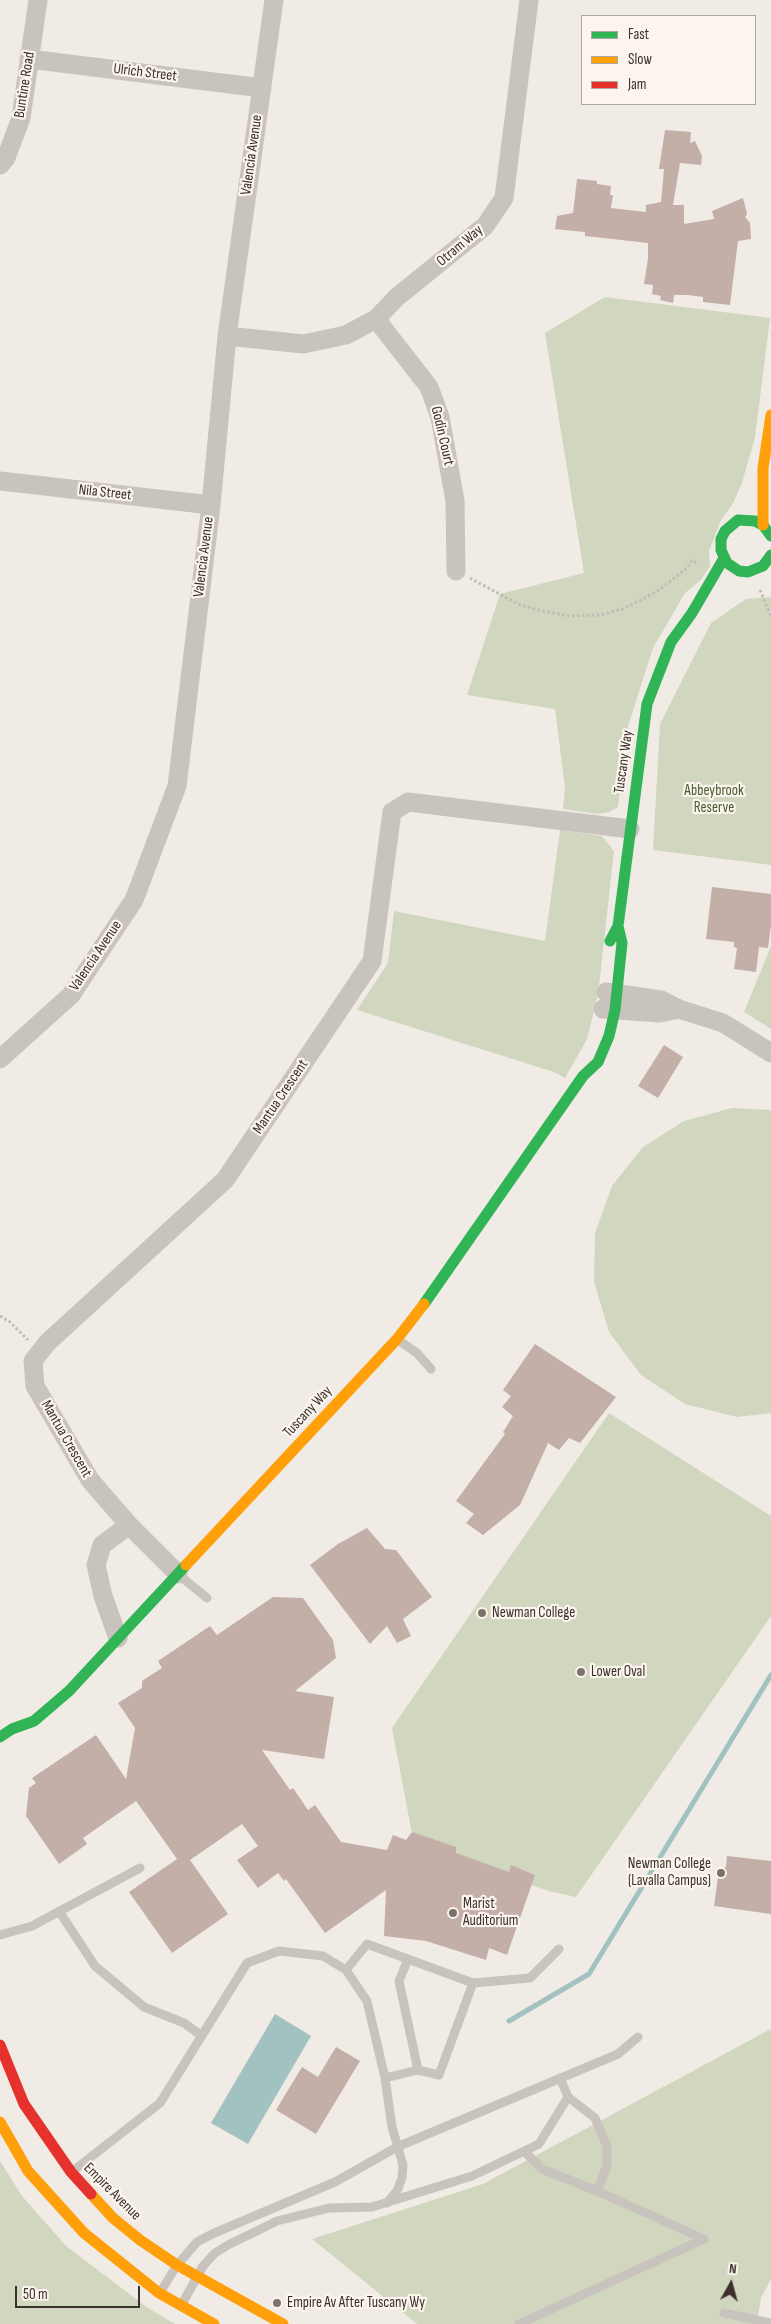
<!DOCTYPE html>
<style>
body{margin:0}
#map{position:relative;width:771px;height:2324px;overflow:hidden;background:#f0ebe5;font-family:"Sofia Sans Condensed",sans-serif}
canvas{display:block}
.legend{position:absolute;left:581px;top:15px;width:175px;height:90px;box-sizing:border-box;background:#fbf5ee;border:1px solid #aea6a0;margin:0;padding:6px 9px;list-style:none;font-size:15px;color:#3b302b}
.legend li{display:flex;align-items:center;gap:10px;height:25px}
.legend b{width:25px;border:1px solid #aea6a0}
.north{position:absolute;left:706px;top:2259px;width:50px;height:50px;-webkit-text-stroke:4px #fbf5ee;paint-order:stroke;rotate:7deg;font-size:14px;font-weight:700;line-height:20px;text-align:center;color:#3b302b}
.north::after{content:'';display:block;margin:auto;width:18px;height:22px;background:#3b302b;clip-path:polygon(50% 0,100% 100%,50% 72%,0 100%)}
.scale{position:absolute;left:15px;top:2286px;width:125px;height:22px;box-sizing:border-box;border:2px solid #3b302b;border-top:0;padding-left:6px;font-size:15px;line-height:18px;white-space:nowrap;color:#3b302b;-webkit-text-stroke:4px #fbf5ee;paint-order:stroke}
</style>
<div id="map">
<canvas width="771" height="2324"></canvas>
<ul class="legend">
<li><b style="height:6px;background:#30b455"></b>Fast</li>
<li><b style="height:6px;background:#ff9f0a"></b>Slow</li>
<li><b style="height:6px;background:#e5322d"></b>Jam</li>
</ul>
<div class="north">N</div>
<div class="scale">50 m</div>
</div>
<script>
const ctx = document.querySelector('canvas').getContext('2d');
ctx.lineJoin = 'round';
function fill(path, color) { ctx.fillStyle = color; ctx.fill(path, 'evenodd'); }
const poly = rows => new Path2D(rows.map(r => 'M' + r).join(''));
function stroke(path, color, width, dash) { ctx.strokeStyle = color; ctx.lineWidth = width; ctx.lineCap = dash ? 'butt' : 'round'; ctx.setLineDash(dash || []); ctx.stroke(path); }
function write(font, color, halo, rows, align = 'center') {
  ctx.font = font + ' "Sofia Sans Condensed",sans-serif'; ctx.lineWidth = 4.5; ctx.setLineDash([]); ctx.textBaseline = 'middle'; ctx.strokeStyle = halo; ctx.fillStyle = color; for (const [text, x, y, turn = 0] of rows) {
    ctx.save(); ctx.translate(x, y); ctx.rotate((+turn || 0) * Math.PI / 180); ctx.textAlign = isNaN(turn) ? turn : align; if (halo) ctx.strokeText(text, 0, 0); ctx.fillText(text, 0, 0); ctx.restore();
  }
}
const green = poly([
 [605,297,770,318,755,437,742,483,732,505,721,520,709,551,710,566,701,580,685,593,653,648,628,726,618,807,609,812,597,814,563,809,565,788,555,709,467,695,500,594,584,573,545,333],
 [771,597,771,865,653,850,660,724,711,623,746,599],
 [560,830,602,836,614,851,598,995,587,1039,565,1078,554,1072,357,1010,388,963,394,911,545,941],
 [771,946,771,1029,744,1012],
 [732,1108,771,1110,771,1413,737,1417,685,1404,641,1375,609,1332,594,1282,595,1233,612,1186,643,1147,684,1121],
 [609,1413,771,1516,771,1616,576,1897,549,1891,414,1844,392,1728],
 [771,2029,771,2279,761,2298,757,2324,417,2324,312,2239,483,2184],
 [0,2161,22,2196,66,2246,148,2308,175,2324,0,2324]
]);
const water = poly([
 [275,2014,311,2036,248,2144,211,2123]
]);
const stream = poly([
 [509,2021,589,1974,771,1675]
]);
const building = poly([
 [665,130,691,132,690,143,695,141,702,156,701,165,680,163,673,205,684,205,684,224,714,219,712,211,743,198,747,214,745,217,750,223,751,239,738,241,730,305,703,302,703,297,688,295,674,295,673,303,660,300,661,296,652,294,653,285,644,284,648,259,648,243,585,236,585,232,555,229,557,216,573,213,577,179,597,181,597,184,611,186,610,195,613,195,611,208,646,212,646,205,661,202,664,169,659,169],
 [712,887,771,894,771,925,768,948,759,947,756,972,734,969,737,948,734,947,734,942,706,939],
 [664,1045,683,1057,658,1098,638,1086],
 [535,1344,616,1397,580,1443,569,1438,559,1450,548,1443,520,1505,483,1535,466,1523,474,1514,456,1501,505,1434,503,1432,513,1416,502,1407,511,1396,503,1390],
 [367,1528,385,1549,396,1550,432,1597,403,1619,411,1636,397,1643,387,1626,370,1644,310,1565,338,1544],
 [273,1597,303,1598,333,1640,336,1658,295,1691,334,1697,324,1759,262,1750,290,1790,293,1788,308,1810,315,1805,341,1842,387,1850,393,1835,406,1840,412,1832,456,1847,456,1853,509,1872,511,1865,535,1875,507,1955,489,1948,486,1960,426,1941,384,1936,386,1890,325,1933,286,1879,284,1881,278,1873,258,1888,237,1860,258,1846,242,1824,190,1860,228,1914,172,1953,129,1892,177,1859,136,1801,83,1838,87,1844,59,1864,26,1816,29,1788,36,1783,32,1778,96,1735,126,1779,135,1728,118,1703,142,1688,142,1681,162,1668,158,1661,210,1626,217,1635],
 [727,1856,771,1861,771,1914,714,1906,719,1870,726,1867],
 [336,2047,360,2061,316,2134,276,2110,302,2067,318,2077]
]);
const path = poly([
 [470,578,518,604,541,611,570,616,600,615,622,609,641,600,659,590,687,568,692,560,697,563],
 [760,590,771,616],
 [0,1316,10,1322,28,1340]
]);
const lane = poly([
 [398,1340,417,1353,431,1369],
 [180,1576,207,1598],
 [59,1911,95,1966,144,2007,184,2023,202,2036],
 [0,1935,32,1926,140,1868],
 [408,1959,399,1981,418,2070],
 [346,1970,367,1944,473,1983,439,2075,418,2070,385,2078],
 [473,1983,530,1978,559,1949],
 [525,2152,542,2169,597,2191,607,2166,607,2146,595,2118,568,2097,560,2078],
 [73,2171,160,2103,247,1963,279,1951,323,1956,346,1970,367,2001,385,2078,392,2127,403,2165,402,2178,397,2191,387,2203],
 [161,2291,177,2265,197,2242,212,2234,335,2182,397,2147,618,2054,638,2037],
 [182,2304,203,2266,215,2253,228,2245,277,2221,329,2208,372,2207,472,2176,539,2144,568,2097],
 [724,2313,771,2323],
 [519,2324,704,2239,597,2191]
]);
const street = poly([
 [29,59,262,88],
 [0,165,6,158,21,118,38,0],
 [376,319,429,387,440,417,455,501,456,571],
 [227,336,303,344,346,335,376,319,397,297,485,226,504,198,529,0],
 [0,481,211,505],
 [606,992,661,1000,679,1009,723,1023,771,1053],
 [603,1009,659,1013,679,1009],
 [0,1059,71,995,134,900,177,786,211,505,227,336,274,0],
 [178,1574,129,1525,90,1480,35,1386,33,1361,47,1343,225,1180,372,961,392,812,408,802,630,829],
 [118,1638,103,1596,96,1565,102,1545,129,1525]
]);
const fast = poly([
 [771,536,763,525,755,521,738,520,725,531,721,539,721,550,727,563,739,571,748,572,763,566,771,555],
 [610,941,618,926,647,704,671,642,692,613,724,558],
 [424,1304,583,1076,598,1062,609,1036,615,1010,622,943,618,926],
 [0,1737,12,1729,34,1721,69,1691,186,1565]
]);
const slow = poly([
 [763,525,763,468,771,415],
 [186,1565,397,1339,424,1304],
 [0,2122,28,2171,84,2233,159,2293,214,2324],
 [91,2194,113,2218,140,2240,177,2265,283,2324]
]);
const jam = poly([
 [0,2045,24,2104,71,2172,91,2194]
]);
const markers = [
 [482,1613,5,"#7a716c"],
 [581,1672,5,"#7a716c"],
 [721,1873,5,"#7a716c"],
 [453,1913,5,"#7a716c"],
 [277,2303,5,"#7a716c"]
];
const streetNames = [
 ["Ulrich Street",145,73,7],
 ["Buntine Road",25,85,-81],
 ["Valencia Avenue",252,155,-82],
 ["Otram Way",460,246,-40],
 ["Godin Court",442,436,77],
 ["Nila Street",105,493,6],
 ["Valencia Avenue",204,557,-83],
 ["Tuscany Way",624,762,-82],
 ["Valencia Avenue",96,956,-56],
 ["Mantua Crescent",281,1097,-56],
 ["Tuscany Way",308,1412,-47],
 ["Mantua Crescent",66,1439,60],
 ["Empire Avenue",112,2192,45]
];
const parkNames = [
 ["Abbeybrook",714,791],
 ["Reserve",714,808]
];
const poiNames = [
 ["Newman College",492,1613],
 ["Lower Oval",591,1672],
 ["Newman College",711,1864,"right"],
 ["(Lavalla Campus)",711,1881,"right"],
 ["Marist",463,1904],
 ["Auditorium",463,1921],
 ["Empire Av After Tuscany Wy",287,2303]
];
fill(green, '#d1d6bf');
fill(water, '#a1c2c1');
stroke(stream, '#a1c2c1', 5);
fill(building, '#c3afa7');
stroke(path, '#c2bbb6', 3, [2.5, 2.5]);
stroke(lane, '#c9c3be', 9);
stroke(street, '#c9c3be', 19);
stroke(fast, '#30b455', 11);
stroke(slow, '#ff9f0a', 11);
stroke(jam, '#e5322d', 11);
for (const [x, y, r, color] of markers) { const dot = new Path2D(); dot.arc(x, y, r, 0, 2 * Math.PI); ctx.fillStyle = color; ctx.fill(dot); stroke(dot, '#fbf5ee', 2); }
write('15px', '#3b302b', '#fbf5ee', streetNames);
write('15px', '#4a5a2e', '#fbf5ee', parkNames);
write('15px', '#3b302b', '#fbf5ee', poiNames, 'left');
</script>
